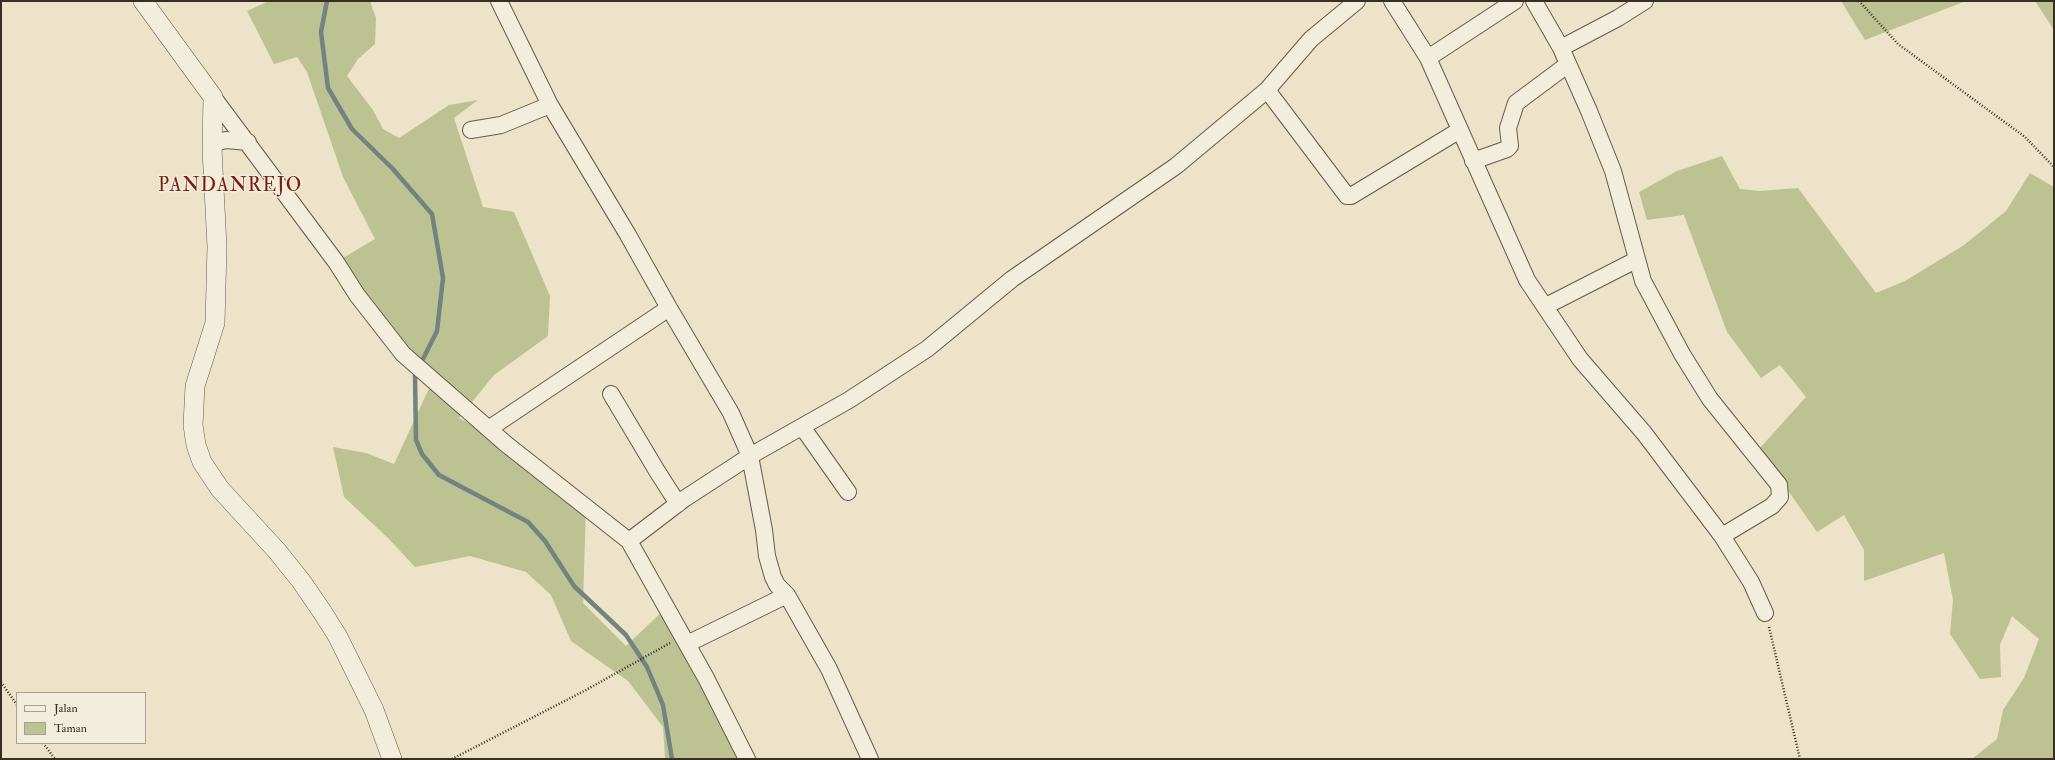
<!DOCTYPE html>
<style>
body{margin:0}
#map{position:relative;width:2055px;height:760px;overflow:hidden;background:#ede3c8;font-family:"IM FELL Double Pica",serif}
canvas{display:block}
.frame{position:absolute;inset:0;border:2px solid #372e24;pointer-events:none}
.legend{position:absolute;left:16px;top:692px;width:130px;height:52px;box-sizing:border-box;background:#f3eddb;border:1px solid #a8a192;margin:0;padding:5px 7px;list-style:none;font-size:12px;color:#372e24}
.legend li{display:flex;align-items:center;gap:8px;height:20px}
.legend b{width:20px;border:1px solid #a8a192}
</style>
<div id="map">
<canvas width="2055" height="760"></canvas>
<div class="frame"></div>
<ul class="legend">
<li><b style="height:5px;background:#f3eddb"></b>Jalan</li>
<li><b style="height:11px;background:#bdc292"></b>Taman</li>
</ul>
</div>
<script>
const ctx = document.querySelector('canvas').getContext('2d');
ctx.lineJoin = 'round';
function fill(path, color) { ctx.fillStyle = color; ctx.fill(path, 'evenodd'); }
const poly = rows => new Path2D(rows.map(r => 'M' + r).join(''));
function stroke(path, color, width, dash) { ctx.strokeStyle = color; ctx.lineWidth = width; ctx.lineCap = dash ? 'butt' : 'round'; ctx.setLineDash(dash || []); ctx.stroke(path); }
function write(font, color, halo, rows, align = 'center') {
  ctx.font = font + ' "IM FELL Double Pica",serif'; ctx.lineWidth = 3; ctx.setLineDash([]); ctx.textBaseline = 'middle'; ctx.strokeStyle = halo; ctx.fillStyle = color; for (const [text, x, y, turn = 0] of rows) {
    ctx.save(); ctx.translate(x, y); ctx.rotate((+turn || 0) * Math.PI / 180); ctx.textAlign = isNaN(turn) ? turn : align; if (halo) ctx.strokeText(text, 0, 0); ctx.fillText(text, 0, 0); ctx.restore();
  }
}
const green = poly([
 [269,1,370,1,376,18,375,44,358,59,347,76,373,110,383,129,399,138,449,105,478,100,454,118,483,207,514,212,550,296,548,336,494,375,459,418,506,444,586,507,583,603,626,646,666,608,747,759,665,759,663,727,628,681,571,641,551,595,526,572,470,556,415,567,388,538,344,497,333,447,366,453,394,464,433,380,336,262,375,239,343,177,307,72,297,57,274,64,247,11],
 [1841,1,1966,1,1865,40],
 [2035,1,2054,1,2054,30],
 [1722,156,1740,189,1759,191,1798,188,1876,293,1905,281,1964,245,2006,211,2030,173,2054,187,2054,759,1972,759,1997,739,2003,710,2024,678,2039,639,2012,616,2000,645,2001,677,1980,679,1950,634,1953,600,1944,553,1864,581,1864,550,1844,515,1817,532,1759,449,1806,397,1780,365,1761,378,1727,332,1684,215,1647,220,1639,192,1677,171]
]);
const stream = poly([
 [327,1,321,32,328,88,352,129,392,168,432,214,443,278,437,331,415,375,416,440,422,454,439,475,528,522,545,541,574,586,626,635,647,667,663,705,672,759]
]);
const path = poly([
 [1859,1,1898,44,2025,137,2054,167],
 [1769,627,1800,759],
 [1,682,17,705],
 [43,743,55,759],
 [452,759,586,690,670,643]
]);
const minor = poly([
 [499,1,550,105,628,235,669,308,731,413,750,456,764,530,767,556,773,577,777,585,787,595,829,669,870,759],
 [1392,1,1428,58,1527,280,1580,359,1644,433,1722,536,1751,582,1765,613],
 [1534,1,1561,48,1589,111,1613,171,1643,281,1682,354,1710,399,1779,485,1780,497,1772,506,1722,536],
 [1561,48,1618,18,1645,1],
 [1428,58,1515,1],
 [1267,90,1347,196,1351,196,1460,130],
 [213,97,336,262,357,295,403,354,506,444,629,541,706,678,747,759],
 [471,130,501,125,550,105],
 [212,149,218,142,226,140,248,142],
 [1473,161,1507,149,1510,146,1508,128,1516,103,1567,65],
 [1546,306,1636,260],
 [611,394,657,471,678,504],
 [490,428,669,308],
 [803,428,848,492],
 [629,541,684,499,750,456,849,400,927,349,1012,279,1176,166,1267,90,1311,39,1357,1],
 [687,644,787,595]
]);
const tertiary = poly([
 [143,1,213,97,212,149,217,247,215,323,195,386,193,425,196,445,202,462,220,489,277,551,301,581,323,613,338,637,374,710,392,759]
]);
const quarterNames = [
 ["PANDANREJO",230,187]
];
fill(green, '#bdc292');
stroke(stream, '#72847f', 4.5);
stroke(minor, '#645b4d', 18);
stroke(tertiary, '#645b4d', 20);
stroke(path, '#372e24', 2.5, [1, 2]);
stroke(minor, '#f3eddb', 16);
stroke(tertiary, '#f3eddb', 19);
ctx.letterSpacing = '1px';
write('19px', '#7a1f14', '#f3eddb', quarterNames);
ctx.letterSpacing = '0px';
</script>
